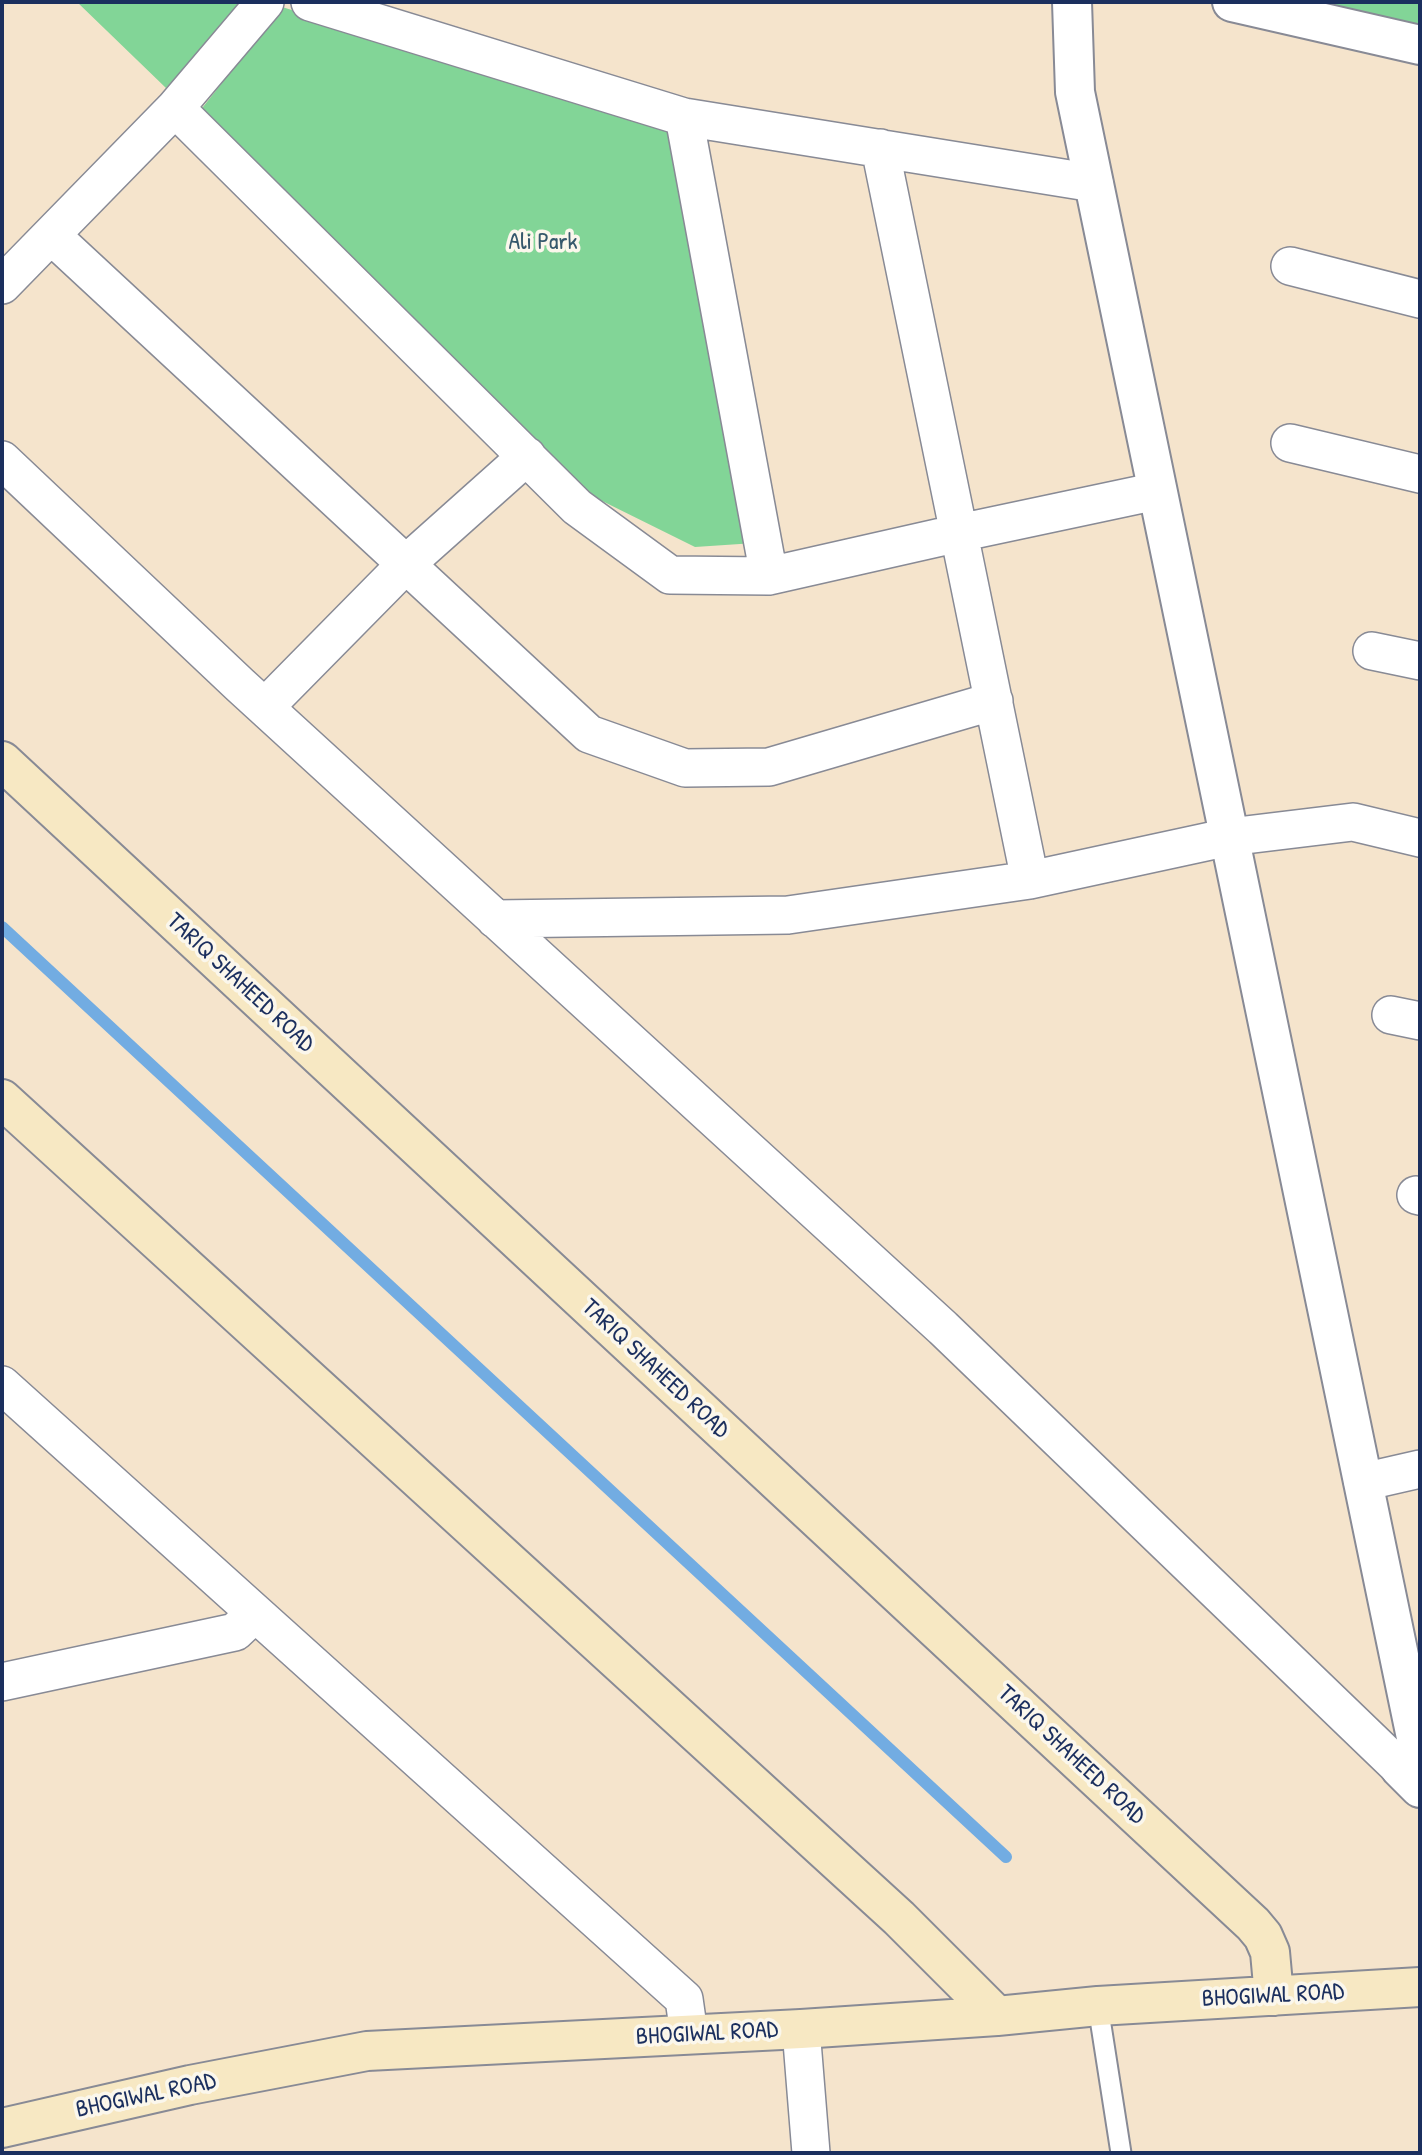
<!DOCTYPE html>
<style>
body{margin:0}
#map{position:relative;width:1422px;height:2155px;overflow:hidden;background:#f5e4cc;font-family:"Patrick Hand",sans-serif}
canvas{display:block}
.frame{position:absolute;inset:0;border:4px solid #1b2f5e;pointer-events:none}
</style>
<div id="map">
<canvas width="1422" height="2155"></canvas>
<div class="frame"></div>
</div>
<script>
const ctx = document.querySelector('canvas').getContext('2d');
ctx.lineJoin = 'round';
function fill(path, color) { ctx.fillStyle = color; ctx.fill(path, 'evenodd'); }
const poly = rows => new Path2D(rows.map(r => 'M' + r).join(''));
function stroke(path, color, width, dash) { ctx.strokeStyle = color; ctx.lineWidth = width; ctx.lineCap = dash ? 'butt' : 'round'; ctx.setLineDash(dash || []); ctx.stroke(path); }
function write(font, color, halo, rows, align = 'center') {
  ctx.font = font + ' "Patrick Hand",sans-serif'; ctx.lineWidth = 7; ctx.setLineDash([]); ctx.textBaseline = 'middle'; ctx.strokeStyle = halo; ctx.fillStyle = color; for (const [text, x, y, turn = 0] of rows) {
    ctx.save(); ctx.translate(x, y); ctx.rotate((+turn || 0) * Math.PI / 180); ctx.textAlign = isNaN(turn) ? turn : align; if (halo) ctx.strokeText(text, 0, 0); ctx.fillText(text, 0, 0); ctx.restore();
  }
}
const green = poly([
 [77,2,245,2,166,88],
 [1266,2,1420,2,1420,31],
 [282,7,675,127,755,543,695,547,584,492,199,112]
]);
const stream = poly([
 [2,927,1006,1857]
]);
const service = poly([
 [1098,2006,1121,2153]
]);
const minor = poly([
 [310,2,684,117,1094,183],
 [175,108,577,507,670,575,769,576,959,533,1157,491],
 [684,117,769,576],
 [880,148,1030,880],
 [51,235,589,734,685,768,769,767,994,701],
 [1290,266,1420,299],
 [2,285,175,108,265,2],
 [1290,443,1420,474],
 [2,460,240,685,943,1328,1400,1768],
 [1372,651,1420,661],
 [265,707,406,564,527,456],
 [495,919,788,915,1030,880,1229,837,1353,822,1420,838],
 [1391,1015,1420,1021],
 [1416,1195,1420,1196],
 [2,1385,684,1999,689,2034],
 [1363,1482,1420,1469],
 [2,1682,235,1632,254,1614],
 [801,2029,811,2153]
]);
const tertiary = poly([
 [1072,2,1075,92,1419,1752,1400,1768,1420,1788],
 [1232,2,1420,45]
]);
const secondary = poly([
 [2,761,1253,1924,1263,1936,1270,1952,1274,1996],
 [2,1099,899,1918,997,2016],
 [2,2128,190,2085,367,2051,801,2029,997,2016,1098,2006,1420,1987]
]);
const parkNames = [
 ["Ali Park",543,243]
];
const streetNames = [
 ["TARIQ SHAHEED ROAD",240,983,43],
 ["TARIQ SHAHEED ROAD",655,1369,43],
 ["TARIQ SHAHEED ROAD",1071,1755,43],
 ["BHOGIWAL ROAD",1273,1996,-3],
 ["BHOGIWAL ROAD",707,2034,-3],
 ["BHOGIWAL ROAD",146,2096,-12]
];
fill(green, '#82d597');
stroke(stream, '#72ace2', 12);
stroke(service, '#888a95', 23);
stroke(minor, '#888a95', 40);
stroke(tertiary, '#888a95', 42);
stroke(secondary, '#888a95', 42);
stroke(service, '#fff', 19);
stroke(minor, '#fff', 37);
stroke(tertiary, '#fff', 38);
stroke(secondary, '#f7e8c3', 38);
write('24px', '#35586c', '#fbf7ec', parkNames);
write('24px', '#1b2f5e', '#fbf7ec', streetNames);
</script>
